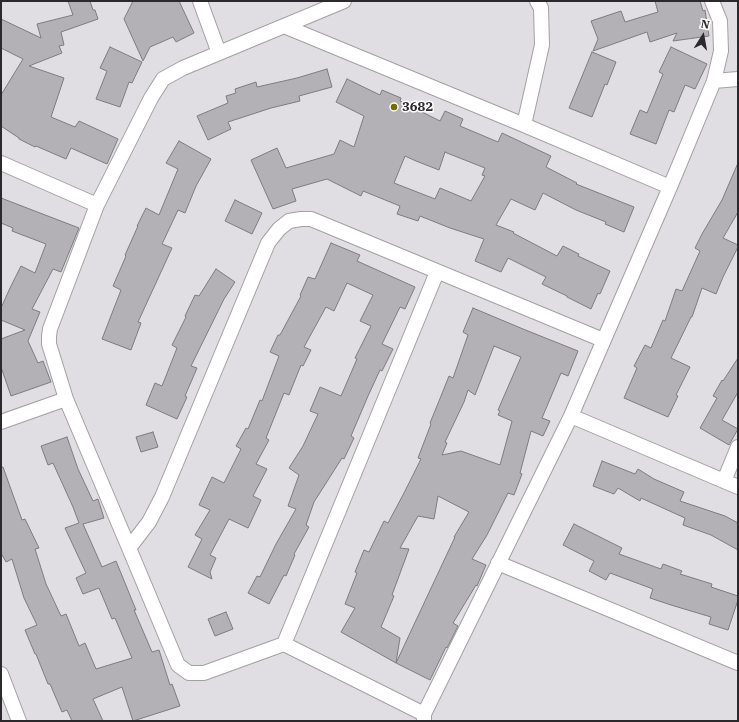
<!DOCTYPE html>
<style>
body{margin:0}
#map{position:relative;width:739px;height:722px;overflow:hidden;background:#e1dee3;font-family:"IBM Plex Serif",serif}
canvas{display:block}
.frame{position:absolute;inset:0;border:2px solid #2b292b;pointer-events:none}
.north{position:absolute;left:683px;top:16px;width:40px;height:40px;-webkit-text-stroke:3px #fff;paint-order:stroke;rotate:11deg;font-size:11px;font-weight:700;line-height:16px;text-align:center;color:#2b292b}
.north::after{content:'';display:block;margin:auto;width:14px;height:18px;background:#2b292b;clip-path:polygon(50% 0,100% 100%,50% 72%,0 100%)}
</style>
<div id="map">
<canvas width="739" height="722"></canvas>
<div class="frame"></div>
<div class="north">N</div>
</div>
<script>
const ctx = document.querySelector('canvas').getContext('2d');
ctx.lineJoin = 'round';
function fill(path, color) { ctx.fillStyle = color; ctx.fill(path, 'evenodd'); }
const poly = rows => new Path2D(rows.map(r => 'M' + r).join(''));
function stroke(path, color, width, dash) { ctx.strokeStyle = color; ctx.lineWidth = width; ctx.lineCap = dash ? 'butt' : 'round'; ctx.setLineDash(dash || []); ctx.stroke(path); }
function write(font, color, halo, rows, align = 'center') {
  ctx.font = font + ' "IBM Plex Serif",serif'; ctx.lineWidth = 3; ctx.setLineDash([]); ctx.textBaseline = 'middle'; ctx.strokeStyle = halo; ctx.fillStyle = color; for (const [text, x, y, turn = 0] of rows) {
    ctx.save(); ctx.translate(x, y); ctx.rotate((+turn || 0) * Math.PI / 180); ctx.textAlign = isNaN(turn) ? turn : align; if (halo) ctx.strokeText(text, 0, 0); ctx.fillText(text, 0, 0); ctx.restore();
  }
}
const building = poly([
 [68,1,90,1,93,10,95,10,98,19,61,32,64,45,59,46,62,53,29,66,64,78,51,117,75,127,79,121,118,139,107,164,71,148,66,159,36,146,35,147,19,139,19,138,1,126,1,95,23,59,1,48,1,19,41,38,37,24,73,15,68,1],
 [133,1,179,1,194,33,176,42,173,37,150,47,143,61,124,19,133,1],
 [655,1,700,1,703,11,705,10,709,36,673,41,677,33,650,42,647,32,593,51,598,39,591,21,621,11,625,22,658,12,655,1],
 [110,47,142,62,132,83,129,82,120,107,96,99,107,71,100,68,110,47],
 [671,47,707,64,695,89,685,85,674,112,669,110,656,144,630,134,640,110,647,113,663,74,659,72,671,47],
 [592,52,616,62,607,85,605,84,592,117,569,108,592,52],
 [327,69,332,87,299,96,300,101,271,108,228,122,231,129,208,140,197,116,228,103,226,96,236,93,235,89,256,82,257,87,297,78,327,69],
 [347,79,380,95,382,90,401,98,400,101,440,121,445,111,463,119,460,126,498,142,502,133,551,156,546,167,577,183,576,184,634,207,624,232,605,224,606,222,576,210,543,193,535,210,511,199,496,225,514,232,513,233,557,256,563,246,579,254,578,256,610,271,600,294,598,293,591,309,567,297,567,296,542,284,546,277,508,258,501,272,475,261,484,239,450,228,420,216,418,221,397,214,400,206,363,191,361,196,327,179,292,189,296,201,273,209,251,160,277,148,286,168,334,154,340,140,354,147,364,116,336,102,347,79],
 [445,152,447,153,485,168,482,175,485,176,471,201,440,188,435,199,394,183,405,156,416,161,439,170,445,152],
 [179,141,211,159,196,186,185,213,178,210,162,244,172,248,138,322,141,323,131,350,102,339,121,290,113,286,126,256,125,255,138,226,137,226,146,208,159,215,178,169,166,163,179,141],
 [738,163,738,212,723,238,738,245,738,247,723,277,716,294,702,288,692,317,691,317,671,358,690,367,676,395,678,396,668,417,624,398,637,368,634,366,645,345,651,348,663,320,665,321,676,289,682,291,700,251,695,248,702,234,722,200,738,163],
 [1,198,79,228,61,272,53,269,32,309,40,312,28,341,38,363,43,361,51,382,11,396,1,367,1,339,25,330,1,320,1,308,10,288,21,266,35,273,46,244,12,231,13,228,1,223,1,198],
 [235,200,262,213,252,234,225,221,235,200],
 [331,243,360,255,357,261,415,287,405,309,400,307,382,344,393,349,382,371,380,370,368,396,351,436,354,438,344,459,342,458,314,502,306,525,309,527,294,554,295,555,286,576,284,575,269,604,248,593,257,576,260,577,276,544,296,509,288,506,299,475,289,468,303,446,318,414,310,411,320,387,341,396,357,359,355,358,371,326,360,321,373,295,347,283,334,311,326,307,304,347,311,350,303,366,301,365,289,395,284,393,266,438,269,440,256,464,267,469,253,496,261,500,248,528,229,519,210,555,216,558,210,572,212,579,188,567,202,539,195,535,210,510,199,505,212,477,224,483,241,449,236,446,246,428,248,429,260,400,262,401,279,356,270,352,278,335,280,335,301,296,300,295,308,277,315,279,331,243],
 [216,269,235,282,224,299,191,366,197,368,185,396,187,397,177,419,146,405,155,383,162,386,177,348,172,345,186,317,185,316,195,295,199,296,216,269],
 [473,308,523,329,578,351,568,376,561,373,542,418,550,421,543,436,531,431,520,473,522,474,514,495,508,493,487,535,472,559,486,565,477,586,476,585,453,623,458,626,447,648,446,647,430,680,396,663,455,537,454,537,469,512,438,496,434,519,418,516,400,548,409,549,392,595,394,596,381,627,400,638,396,663,341,632,355,608,345,604,357,573,355,572,364,550,369,552,384,521,388,523,404,493,421,459,418,458,431,424,430,423,439,401,449,376,453,378,468,335,463,332,473,308],
 [494,346,521,357,498,410,500,411,498,415,512,421,500,465,461,451,442,455,447,443,445,442,464,402,468,390,475,395,494,346],
 [738,358,738,392,722,420,738,429,729,445,700,428,717,398,713,396,722,380,723,381,738,358],
 [153,432,158,447,141,452,136,437,153,432],
 [67,437,78,469,93,501,98,499,104,518,83,524,102,567,116,561,136,610,134,610,152,652,159,650,170,685,172,684,180,706,133,721,122,687,93,699,103,721,72,721,67,710,62,712,50,684,48,684,36,654,35,654,25,630,37,625,24,598,12,559,6,562,1,553,1,467,3,467,22,520,25,519,39,548,35,549,46,584,61,616,66,614,79,646,85,643,96,669,132,658,115,618,112,619,99,588,83,594,76,578,86,573,65,528,79,523,73,507,53,463,48,465,41,446,67,437],
 [602,461,635,474,638,469,654,479,684,492,680,501,725,516,738,523,738,550,711,535,683,525,685,518,641,498,640,501,618,488,614,494,593,486,602,461],
 [574,524,622,548,619,554,661,569,663,564,682,571,680,574,712,584,711,587,738,596,738,600,728,630,709,624,711,617,671,605,650,598,653,589,610,573,606,580,589,571,594,561,563,545,574,524],
 [226,612,233,629,215,636,208,619,226,612]
]);
const minor = poly([
 [200,1,219,53],
 [344,1,183,68,163,79,151,98,97,205,50,329,49,336,49,344,66,399,129,548,178,665,189,673,204,673,284,644,424,714],
 [284,26,524,125,670,187],
 [714,81,738,79],
 [524,125,542,45,541,8,537,1],
 [1,163,97,205],
 [571,416,738,487],
 [1,422,66,399],
 [724,481,738,447],
 [129,548,149,522,162,497,268,243,279,229,289,221,301,219,311,219,603,340],
 [498,563,738,663],
 [284,644,437,272],
 [1,674,19,721],
 [424,721,424,714,571,416,670,187,714,81,721,51,720,21,712,1]
]);
const markers = [
 [394,107,4,"#736c09"]
];
const poiNames = [
 ["3682",402,107]
];
fill(building, '#b4b1b6');
stroke(building, '#7e7b80', 1);
stroke(minor, '#a3a0a4', 16);
stroke(minor, '#fff', 14);
for (const [x, y, r, color] of markers) { const dot = new Path2D(); dot.arc(x, y, r, 0, 2 * Math.PI); ctx.fillStyle = color; ctx.fill(dot); stroke(dot, '#fff', 1.5); }
write('bold 13px', '#2b292b', '#fff', poiNames, 'left');
</script>
